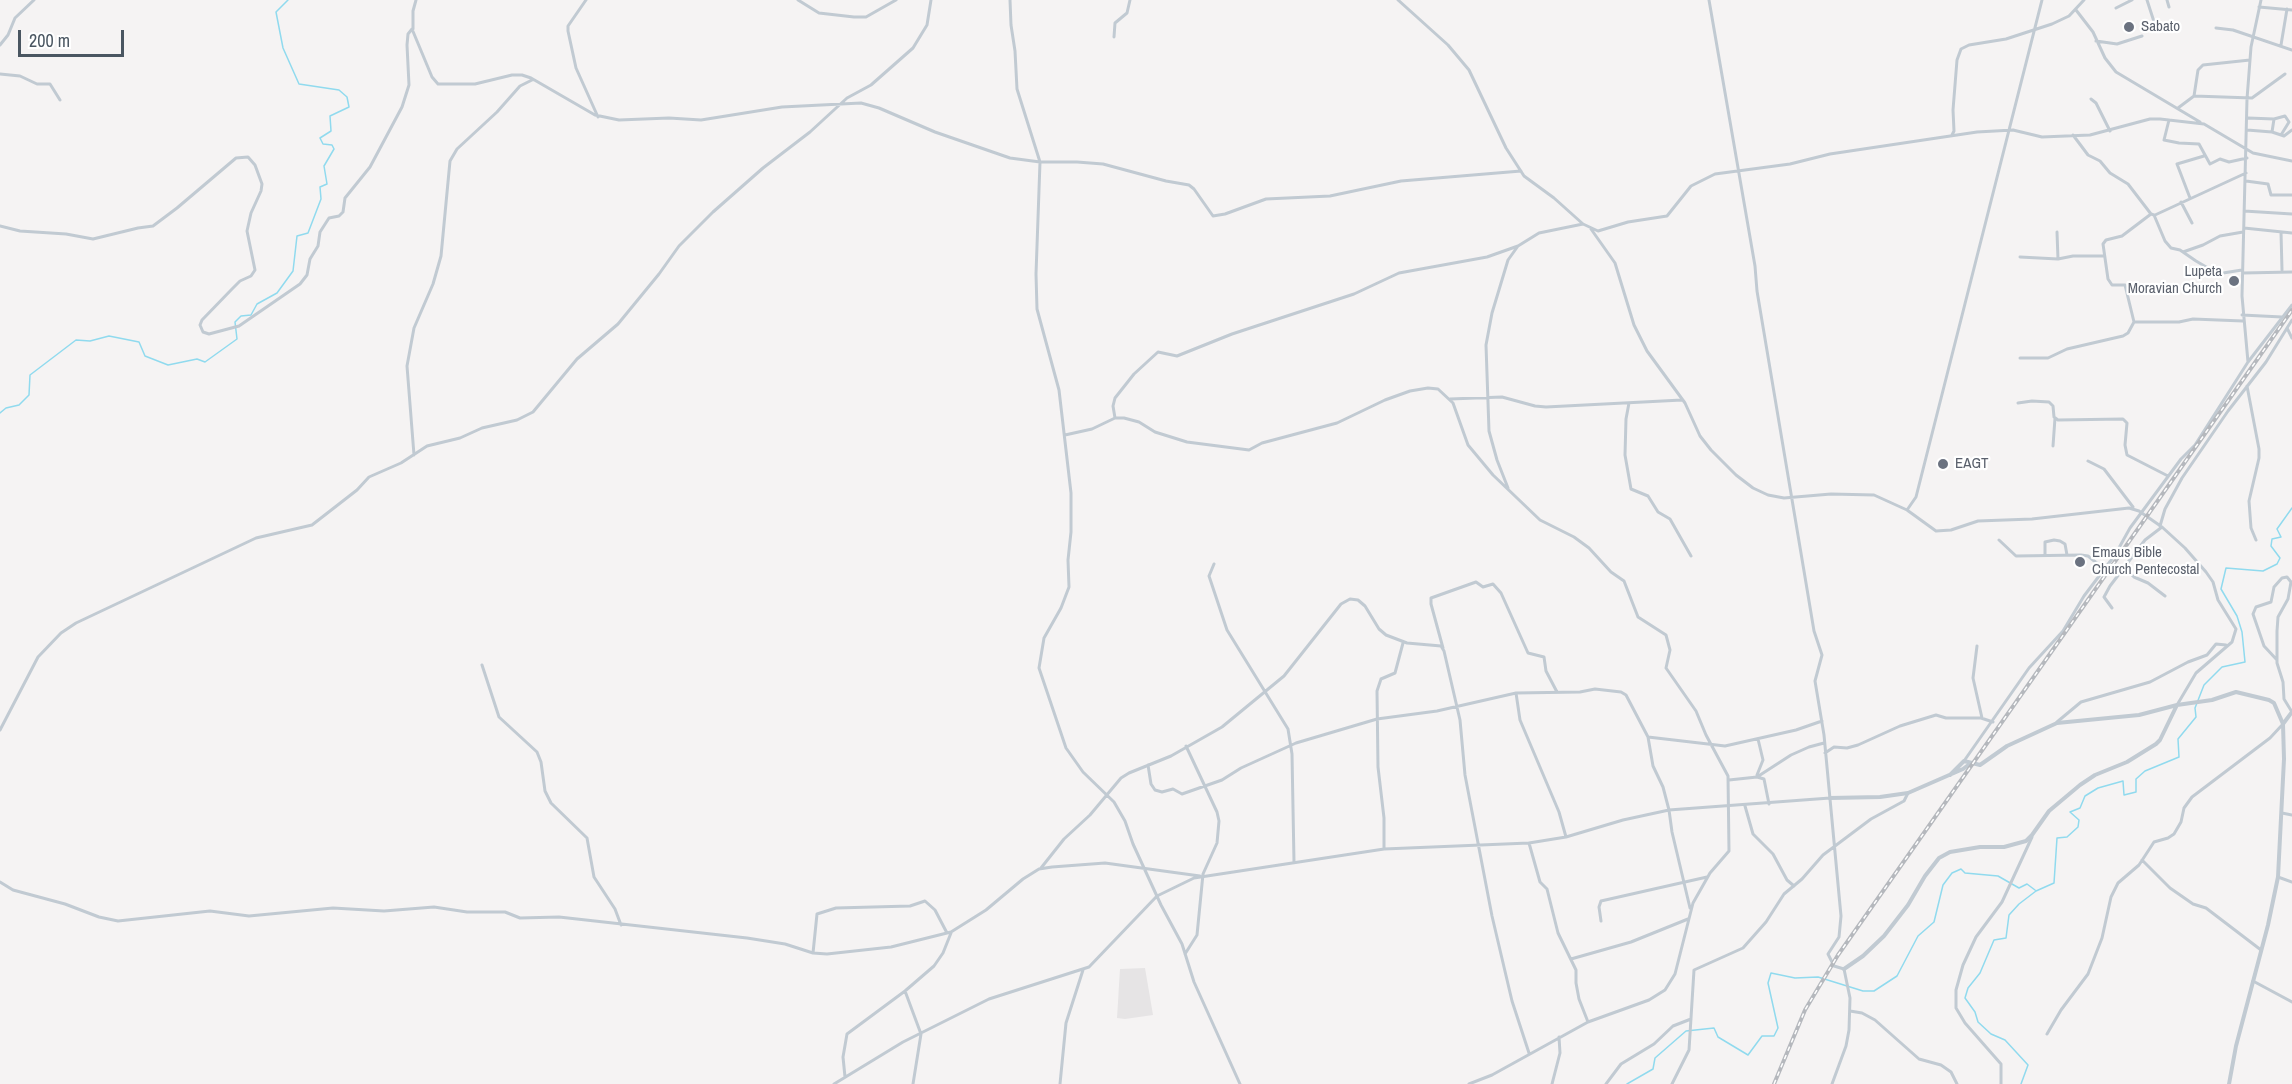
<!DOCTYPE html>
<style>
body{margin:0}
#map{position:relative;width:2292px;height:1084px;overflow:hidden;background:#f5f3f3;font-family:"Archivo Narrow",sans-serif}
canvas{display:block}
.scale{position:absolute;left:18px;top:30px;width:106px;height:27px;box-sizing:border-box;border:3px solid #4a5661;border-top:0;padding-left:8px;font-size:18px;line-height:21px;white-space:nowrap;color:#4a5661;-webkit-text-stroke:4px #fff;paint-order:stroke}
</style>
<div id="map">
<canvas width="2292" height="1084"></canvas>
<div class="scale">200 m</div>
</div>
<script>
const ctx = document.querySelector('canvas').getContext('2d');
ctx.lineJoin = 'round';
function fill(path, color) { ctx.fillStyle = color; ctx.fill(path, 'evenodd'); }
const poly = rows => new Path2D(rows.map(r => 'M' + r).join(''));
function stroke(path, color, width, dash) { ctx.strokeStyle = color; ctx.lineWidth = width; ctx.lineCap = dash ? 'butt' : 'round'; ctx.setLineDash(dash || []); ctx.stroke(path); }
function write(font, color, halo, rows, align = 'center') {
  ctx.font = font + ' "Archivo Narrow",sans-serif'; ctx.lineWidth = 4.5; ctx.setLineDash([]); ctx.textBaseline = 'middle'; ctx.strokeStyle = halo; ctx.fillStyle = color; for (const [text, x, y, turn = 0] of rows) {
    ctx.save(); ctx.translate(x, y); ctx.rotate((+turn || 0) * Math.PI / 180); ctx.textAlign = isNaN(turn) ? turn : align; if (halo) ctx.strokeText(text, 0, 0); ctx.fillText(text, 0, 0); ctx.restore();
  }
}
const education = poly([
 [1145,968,1153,1015,1125,1019,1117,1018,1120,969]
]);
const stream = poly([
 [0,413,6,408,19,405,29,395,30,375,76,340,90,341,109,336,139,342,145,356,168,365,197,359,205,362,237,339,235,322,241,316,251,315,257,304,277,293,293,271,297,236,308,233,321,199,320,187,327,184,324,166,334,149,332,145,323,144,320,138,331,131,330,116,349,107,347,97,339,90,299,84,283,48,276,12,288,0],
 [1627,1084,1653,1069,1655,1058,1686,1031,1714,1028,1718,1037,1748,1055,1762,1036,1774,1036,1778,1028,1768,983,1771,973,1795,978,1818,977,1863,991,1874,991,1897,976,1918,936,1934,922,1943,885,1952,873,1961,869,1965,873,1998,876,2019,888,2027,884,2035,890],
 [2021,1084,2028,1065,2005,1040,1991,1034,1978,1022,1975,1012,1965,998,1968,988,1980,973,1994,940,2006,938,2009,915,2019,904,2036,891,2054,883,2057,838,2067,837,2078,827,2079,820,2070,812,2080,808,2085,796,2098,788,2123,781,2124,795,2136,792,2136,779,2145,771,2179,757,2178,739,2196,717,2195,708,2204,685,2222,667,2245,662,2242,632,2237,616,2221,589,2226,568,2263,571,2277,564,2280,558,2271,546,2272,539,2281,537,2277,529,2292,508]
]);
const minor = poly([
 [586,0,568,26,568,31,576,68,598,117],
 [798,0,819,13,854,17,866,17,896,0],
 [1010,0,1011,25,1015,51,1017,89,1040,162,1036,274,1037,309,1059,390,1071,493,1071,532,1068,560,1069,587,1061,608,1044,638,1039,668,1066,748,1083,772,1114,802,1125,821,1133,844,1161,905,1182,944,1194,982,1240,1084],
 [1398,0,1448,45,1469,70,1506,148,1524,176,1554,198,1583,224,1598,231,1628,222,1667,216,1691,186,1715,174,1790,164,1830,154,1977,132,2013,130,2042,137,2090,135,2150,119,2160,119,2204,124,2253,153,2292,161],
 [1709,0,1755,266,1757,291,1804,571,1814,631,1822,655,1815,681,1824,735,1841,916,1839,937,1828,954,1834,966,1844,969,1850,998,1849,1030,1846,1046,1832,1084],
 [2147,0,2157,31],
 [2167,0,2169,7],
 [2259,7,2292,10],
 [2116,8,2132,0],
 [2076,10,2093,32,2105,58,2116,72,2200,122],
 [2216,28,2233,30,2292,50],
 [413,29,413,11,416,0],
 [1114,37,1115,23,1127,13,1130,0],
 [2096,41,2117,44,2142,36],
 [0,45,8,35,15,18,34,0],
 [2281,45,2287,9],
 [0,74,20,76,37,84,50,84,60,100],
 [2194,96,2198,70,2203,65,2250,60],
 [2091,99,2096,103,2110,131],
 [2178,108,2194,96,2252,98,2285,74],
 [2248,118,2274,119,2285,116,2289,122,2281,135],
 [2169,120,2164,140,2179,143,2199,144,2210,164,2220,159,2229,162,2247,158],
 [2247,130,2272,132,2284,136,2292,130],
 [2272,132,2274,119],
 [1952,135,1954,131,1953,110,1957,60,1961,49,1969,45,2006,39,2052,24,2069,16,2084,0],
 [2073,135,2088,155,2100,161,2110,173,2128,184,2151,214,2154,215,2165,241,2171,248,2180,250,2196,261,2213,271,2223,273,2242,270],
 [2246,181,2268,184,2271,195,2292,195],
 [2190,198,2177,164,2204,156],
 [2181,202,2192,223],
 [2244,211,2292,214],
 [2151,214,2122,236,2106,240,2103,244,2108,279,2112,285,2125,285,2134,322,2179,322,2193,319,2243,321],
 [2155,215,2246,173],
 [0,226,20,231,66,234,93,239,138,228,153,226,177,208,236,158,248,157,255,165,262,184,261,191,251,213,247,231,255,270,251,276,240,281,232,289,202,320,200,325,203,332,209,334,239,326,300,284,307,275,310,259,318,246,320,232,329,218,339,216,343,212,345,198,370,167,402,107,409,85,407,45,408,34,412,29,432,77,438,84,475,84,512,75,522,75,531,78,595,115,619,120,669,118,701,120,782,107,861,103,879,108,935,132,1010,158,1040,162,1077,162,1103,164,1166,181,1189,185,1194,189,1213,216,1225,214,1266,199,1330,196,1401,181,1521,171],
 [2244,228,2292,233],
 [1591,229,1615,263,1634,325,1647,351,1685,403,1700,436,1711,450,1736,475,1753,488,1768,495,1784,498,1831,494,1874,495,1907,510,1936,531,1951,530,1978,521,2032,519,2129,508,2139,511,2162,527,2185,548,2206,572,2213,582,2218,600,2236,629,2232,642,2196,673,2177,705],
 [2057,232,2058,259],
 [2281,232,2282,270],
 [2183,252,2203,245,2220,236,2243,232],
 [2020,257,2058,259,2073,256,2104,256],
 [2243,273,2292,272],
 [2242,315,2282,317],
 [2287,328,2292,338],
 [2020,358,2048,358,2067,349,2123,336,2128,333,2134,322],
 [2248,362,2242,296,2247,99,2251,47,2261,0],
 [2247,386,2259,449,2259,458,2249,501,2251,528,2256,540],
 [1450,399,1502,397,1535,406,1546,407,1682,400],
 [1629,403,1626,419,1625,455,1631,489,1648,496,1658,512,1670,519,1691,556],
 [2018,403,2032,401,2049,402,2053,406,2054,417,2058,420,2123,419,2127,423,2125,445,2127,455,2168,476],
 [1115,418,1113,406,1115,398,1134,374,1158,352,1177,356,1232,334,1354,294,1399,273,1487,257,1518,246],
 [1065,435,1092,429,1115,418,1124,418,1139,422,1155,432,1187,442,1249,450,1262,443,1337,423,1385,400,1410,391,1428,388,1438,389,1453,403,1468,445,1493,475,1540,520,1574,537,1589,548,1611,572,1624,581,1638,617,1666,635,1670,650,1666,668,1696,711,1706,735,1728,776,1729,851,1710,873,1693,903,1675,974,1665,990,1649,1000,1588,1022,1492,1075,1469,1084],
 [2053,446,2055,418],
 [414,455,407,366,414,328,433,284,441,256,450,161,457,149,497,112,520,86,532,80],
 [2088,461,2104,469,2133,507],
 [1508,488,1497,460,1489,431,1486,345,1492,313,1508,260,1518,246,1539,233,1583,224],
 [1907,510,1916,497,2042,0],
 [2160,526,2165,509,2182,478,2228,411,2266,362,2292,320],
 [1999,540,2016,556,2081,555,2088,556,2098,564,2106,566],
 [2045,555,2045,542,2054,540,2060,541,2065,544,2067,555],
 [1214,564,1209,576,1227,630,1288,729,1292,754,1294,862],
 [2124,568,2134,577,2148,583,2165,596],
 [2112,608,2104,597,2110,586,2145,540,2162,527],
 [1977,646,1973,678,1982,718],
 [1443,648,1431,604,1431,598,1476,582,1483,587,1493,584,1501,593,1528,653,1544,657,1546,671,1557,692],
 [2277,660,2264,646,2253,614,2256,607,2271,602,2274,587,2282,578,2287,577,2291,582,2288,599,2278,617,2277,631,2277,663,2283,682,2284,699,2292,712],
 [482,665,499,717,537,752,541,762,545,791,551,803,587,838,594,877,615,909,621,925],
 [1516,693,1520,720,1559,812,1566,837],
 [2057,722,2081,702,2150,682,2188,662,2207,655,2216,644,2226,645],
 [0,730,38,657,61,633,76,623,256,538,312,525,357,490,369,477,401,463,427,446,460,438,482,428,517,420,533,412,577,359,618,324,659,274,679,246,713,212,763,168,810,132,847,98,871,85,913,48,927,25,931,0],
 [1648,737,1725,746,1796,730,1822,721],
 [1825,753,1834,747,1847,748,1858,745,1900,726,1936,715,1946,718,1981,718,1993,722],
 [1964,761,2029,668,2063,631,2084,596,2115,555,2130,528,2181,459,2195,445,2248,362,2292,305],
 [1148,765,1151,784,1155,790,1162,792,1173,789,1182,794,1222,780,1241,768,1296,743,1377,719,1437,711,1516,693,1580,692,1595,689,1621,692,1626,695,1648,737,1653,766,1663,787,1669,810,1672,832,1690,908],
 [1757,775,1763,760,1758,739],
 [1757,777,1791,755,1809,747,1824,743],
 [1729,780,1757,777,1764,779,1769,804],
 [1745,806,1753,834,1773,854,1787,880,1794,886],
 [2282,813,2292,815],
 [1529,843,1540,882,1547,889,1558,933,1576,970,1576,983,1579,999,1588,1022],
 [1384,849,1384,818,1378,767,1377,691,1381,679,1395,673,1403,643],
 [2142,860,2170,888,2193,904,2206,908,2261,950],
 [1041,868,1064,839,1090,815,1121,778,1129,773,1171,756,1222,727,1284,676,1341,604,1350,599,1358,600,1365,606,1379,629,1386,635,1407,643,1441,646,1444,651,1460,720,1465,775,1492,916,1512,1001,1529,1053],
 [2278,877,2292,882],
 [0,882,13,890,65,904,99,917,118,921,210,911,249,916,333,908,384,911,434,907,467,912,505,912,520,918,559,917,747,938,785,944,813,953,827,954,891,947,951,932,986,910,1023,879,1039,869,1052,867,1105,863,1200,876],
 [1601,921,1599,907,1601,901,1707,877],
 [813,953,817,914,836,908,910,906,925,901,935,910,947,933],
 [1185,954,1197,935,1203,874,1217,843,1219,821,1217,812,1186,746],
 [1571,959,1631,942,1688,919],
 [2253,981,2292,1002],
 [905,991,921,1034,913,1084],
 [1850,1011,1862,1013,1875,1020,1919,1059,1941,1065,1951,1072,1957,1084],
 [2047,1034,2061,1010,2088,974,2102,938,2111,897,2118,883,2139,865,2154,842,2168,838,2174,834,2181,822,2184,808,2192,797,2270,738,2283,724],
 [845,1077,843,1057,847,1034,905,991,934,966,943,953,951,933],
 [834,1084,903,1042,989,999,1089,967,1157,896,1194,878,1384,849,1529,843,1566,837,1623,820,1669,810,1830,798],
 [1060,1084,1066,1023,1083,970],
 [1552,1084,1560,1053,1559,1037],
 [1606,1084,1621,1064,1654,1044,1673,1026,1691,1019],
 [1672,1084,1689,1050,1694,970,1743,948,1766,922,1784,894,1802,879,1823,855,1871,819,1904,801,1908,793],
 [2001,1084,2001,1064,1965,1023,1956,1008,1956,990,1963,965,1976,937,2002,902,2032,837]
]);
const tertiary = poly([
 [2283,724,2292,712],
 [1950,775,1964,761,1980,765,2007,746,2057,723,2139,715,2177,705,2212,700,2236,692,2269,700,2274,703,2283,724,2284,759,2278,877,2268,925,2236,1046,2229,1084],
 [1830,798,1880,797,1908,793,1963,769,1971,763],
 [1844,969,1863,956,1884,936,1908,905,1925,876,1939,858,1950,852,1980,847,2004,847,2026,841,2032,835,2049,811,2080,785,2095,775,2127,762,2156,744,2160,740,2177,705]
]);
const rail = poly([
 [1774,1084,1805,1010,1838,955,2292,310]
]);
const markers = [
 [2129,27,6,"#6b7280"],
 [2234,281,6,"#6b7280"],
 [1943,464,6,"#6b7280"],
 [2080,562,6,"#6b7280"]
];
const worshipNames = [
 ["Sabato",2141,27],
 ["Lupeta",2222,272,"right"],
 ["Moravian Church",2222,289,"right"],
 ["EAGT",1955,464],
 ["Emaus Bible",2092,553],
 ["Church Pentecostal",2092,570]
];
fill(education, '#e6e4e5');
stroke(stream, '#90daee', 1.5);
stroke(minor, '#c1cad2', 3);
stroke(tertiary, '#c1cad2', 4);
stroke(rail, '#b5b8bd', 4);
stroke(rail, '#fff', 1.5, [4.5]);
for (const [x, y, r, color] of markers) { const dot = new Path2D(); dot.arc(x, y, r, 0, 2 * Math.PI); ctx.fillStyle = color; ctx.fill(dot); stroke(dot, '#fff', 2); }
write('15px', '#5b616d', '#fff', worshipNames, 'left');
</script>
